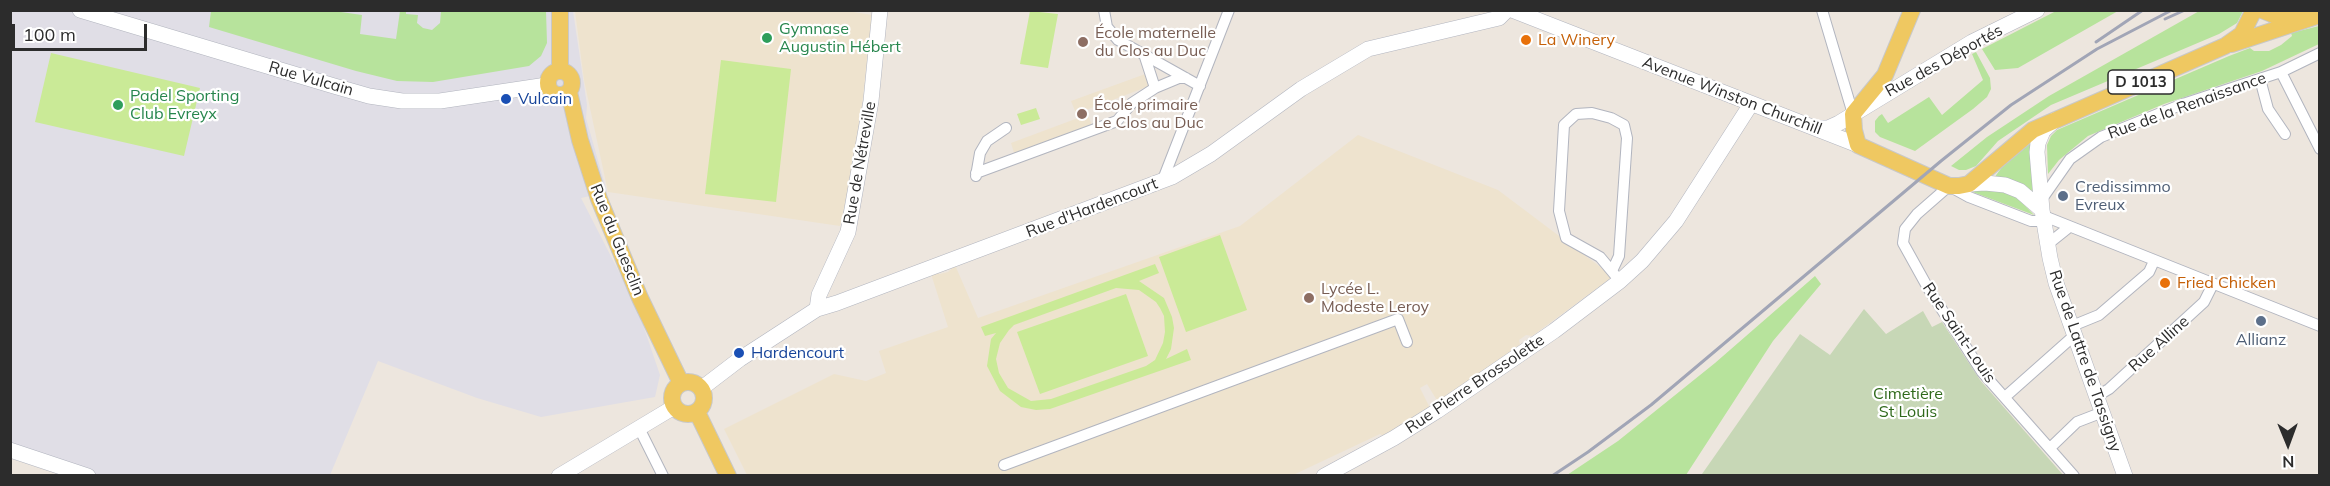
<!DOCTYPE html>
<meta charset="utf-8">
<style>
body{margin:0}
#map{position:relative;width:2330px;height:486px;overflow:hidden;background:#ede6de;font-family:Mulish,sans-serif}
canvas{display:block}
.frame{position:absolute;inset:0;border:12px solid #2c2c2c;pointer-events:none}
.north{position:absolute;left:2258px;top:414px;width:60px;height:60px;-webkit-text-stroke:4px #fff;paint-order:stroke;rotate:179deg;font-size:16px;font-weight:700;line-height:24px;text-align:center;color:#2c2c2c}
.north::after{content:'';display:block;margin:auto;width:21px;height:27px;background:#2c2c2c;clip-path:polygon(50% 0,100% 100%,50% 72%,0 100%)}
.scale{position:absolute;left:12px;top:24px;width:135px;height:27px;box-sizing:border-box;border:3px solid #2c2c2c;border-top:0;padding-left:8px;font-size:18px;line-height:21px;white-space:nowrap;color:#2c2c2c;-webkit-text-stroke:4px #fff;paint-order:stroke}
</style>
<div id="map">
<canvas width="2330" height="486"></canvas>
<div class="frame"></div>
<div class="north">N</div>
<div class="scale">100 m</div>
</div>
<script>
const ctx = document.querySelector('canvas').getContext('2d');
ctx.lineJoin = 'round';
function fill(path, color) { ctx.fillStyle = color; ctx.fill(path, 'evenodd'); }
const poly = rows => new Path2D(rows.map(r => 'M' + r).join(''));
function stroke(path, color, width, dash) { ctx.strokeStyle = color; ctx.lineWidth = width; ctx.lineCap = dash ? 'butt' : 'round'; ctx.setLineDash(dash || []); ctx.stroke(path); }
function write(font, color, halo, rows, align = 'center') {
  ctx.font = font + ' Mulish,sans-serif'; ctx.lineWidth = 4.5; ctx.setLineDash([]); ctx.textBaseline = 'middle'; ctx.strokeStyle = halo; ctx.fillStyle = color; for (const [text, x, y, turn = 0] of rows) {
    ctx.save(); ctx.translate(x, y); ctx.rotate((+turn || 0) * Math.PI / 180); ctx.textAlign = isNaN(turn) ? turn : align; if (halo) ctx.strokeText(text, 0, 0); ctx.fillText(text, 0, 0); ctx.restore();
  }
}
const industrial = poly([
 [11,11,573,11,587,105,586,118,607,192,581,198,637,307,660,375,655,397,541,417,477,398,378,361,330,475,88,475,11,451]
]);
const education = poly([
 [841,10,872,15,857,152,840,226,608,192,584,80,575,11],
 [1148,73,1152,85,1086,110,1093,128,1015,156,1011,143,1078,118,1071,101],
 [1358,135,1498,190,1611,275,1611,278,1532,336,1526,335,1519,340,1520,345,1438,402,1427,384,1420,388,1430,408,1383,436,1380,434,1293,475,747,475,724,429,834,374,866,381,886,373,879,351,948,327,931,274,935,272,940,274,948,272,955,265,978,318,1240,226]
]);
const green = poly([
 [327,10,362,15,360,34,396,39,400,11,406,11,406,14,418,15,417,23,423,28,432,30,440,23,441,11,546,11,547,43,541,56,529,66,433,82,397,81,356,71,209,27,211,11],
 [2058,10,2118,11,2018,68,1995,70,1982,49],
 [2201,10,2243,11,2237,23,2219,34,2051,105,1998,141,1976,166,1966,170,1959,170,1951,166,1987,137,2049,96],
 [2319,26,2319,44,2262,71,2164,104,2088,136,2059,160,2048,174,2047,145,2051,136,2057,130,2229,56,2250,48,2254,51,2269,51,2281,45,2292,36,2291,33],
 [1976,52,1990,78,1991,89,1987,97,1973,109,1915,151,1880,137,1875,132,1875,121,1879,116,1882,114,1888,123,1929,97,1942,115,1983,80,1972,54],
 [2026,142,2030,144,2035,188,2033,191,1994,178,2011,155],
 [1980,189,2013,193,2034,215,1970,191],
 [1815,276,1821,284,1773,341,1686,475,1567,475,1618,441,1715,363]
]);
const cemetery = poly([
 [1864,309,1886,334,1923,311,1932,327,1942,322,1980,380,2063,475,1705,476,1702,474,1800,334,1830,355]
]);
const pitch = poly([
 [1030,11,1058,14,1048,68,1020,64],
 [51,53,200,88,184,156,35,122],
 [721,60,791,69,776,202,705,194],
 [1036,108,1040,119,1021,125,1017,114],
 [1220,235,1247,310,1186,332,1159,257],
 [1155,264,1159,273,1139,281,1164,298,1172,317,1174,328,1171,349,1166,359,1187,349,1191,360,1050,409,1036,410,1021,407,1000,391,987,366,991,339,996,333,985,336,981,327],
 [1116,288,1139,290,1156,302,1160,308,1164,316,1165,332,1163,343,1155,360,1146,366,1051,399,1031,401,1008,388,999,373,996,359,1000,343,1009,330,1014,325],
 [1126,294,1148,356,1040,394,1017,332]
]);
const street = poly([
 [1104,10,1107,27,1118,40,1200,86],
 [1822,10,1853,114],
 [1144,54,1155,88],
 [2281,72,2320,149],
 [2260,79,2268,109,2285,134],
 [976,173,1117,121,1132,103,1155,88,1179,78,1186,78],
 [976,176,980,153,987,141,1006,128],
 [1162,182,1229,10],
 [2042,199,2070,159,2101,137,2183,104,2281,72,2320,53],
 [2044,216,2320,326],
 [2044,221,2031,221,1969,197,1949,186,1917,214,1905,229,1903,243,1928,288,1982,372,2074,476],
 [2048,244,2068,228],
 [1612,271,1619,256,1627,138,1624,125,1611,118,1592,113,1576,114,1564,125,1559,211,1566,238,1600,257,1620,281],
 [2072,326,2099,315,2149,272,2154,261],
 [2097,396,2109,389,2204,302,2213,284],
 [2005,397,2076,334],
 [639,428,663,476],
 [2050,448,2077,422,2103,412],
 [1004,465,1398,319,1407,342]
]);
const secondary = poly([
 [80,10,334,86,369,96,402,101,440,101,547,85],
 [1512,10,1858,145],
 [2055,120,2043,131,2038,143,2037,152,2042,210,2050,258,2056,283,2125,476],
 [1816,128,1828,128,1839,123,1972,42,2037,10],
 [1969,184,1985,183,2005,185,2020,191,2042,210],
 [817,309,819,295,848,232,871,101,880,10],
 [702,388,740,359,817,309,837,303,1172,177,1211,154,1301,89,1368,49,1499,18,1507,10],
 [10,450,88,476],
 [559,476,674,407],
 [1324,476,1394,438,1437,411,1554,331,1620,281,1642,261,1676,221,1751,104]
]);
const primary = poly([
 [560,10,560,71],
 [1912,10,1885,75,1853,114,1854,130,1858,145,1949,186,1959,186,1969,184,2033,130,2225,46,2242,34,2254,10],
 [2262,10,2279,17,2298,17],
 [2232,44,2320,15],
 '548 83a12 12 0 1 1 24 0a12 12 0 1 1-24 0Z',
 [569,92,580,140,599,199,640,298,681,383],
 '672 398a16 16 0 1 1 32 0a16 16 0 1 1-32 0Z',
 [697,412,728,476]
]);
const rail = poly([
 [2165,19,2185,10],
 [2096,42,2143,10],
 [1552,476,1588,452,1651,405,1941,161,2011,105,2097,49,2172,10]
]);
const markers = [
 [767,38,6,"#2e9e5b"],
 [1526,40,6,"#e8710a"],
 [1083,42,6,"#8d6e63"],
 [506,99,6,"#1a4fb4"],
 [118,105,6,"#2e9e5b"],
 [1082,114,6,"#8d6e63"],
 [2063,196,6,"#5c6f8a"],
 [2165,283,6,"#e8710a"],
 [1309,298,6,"#8d6e63"],
 [2261,321,6,"#5c6f8a"],
 [739,353,6,"#1a4fb4"]
];
const shields = [
 [2141,82,66]
];
const shieldNames = [
 ["D 1013",2141,82]
];
const leisureNames = [
 ["Gymnase",779,29],
 ["Augustin Hébert",779,47],
 ["Padel Sporting",130,96],
 ["Club Evreyx",130,114]
];
const educationNames = [
 ["École maternelle",1095,33],
 ["du Clos au Duc",1095,51],
 ["École primaire",1094,105],
 ["Le Clos au Duc",1094,123],
 ["Lycée L.",1321,289],
 ["Modeste Leroy",1321,307]
];
const foodNames = [
 ["La Winery",1538,40],
 ["Fried Chicken",2177,283]
];
const streetNames = [
 ["Rue des Déportés",1944,61,-29],
 ["Rue Vulcain",311,79,16],
 ["Avenue Winston Churchill",1732,96,21],
 ["Rue de la Renaissance",2187,106,-20],
 ["Rue de Nétreville",860,163,-80],
 ["Rue d'Hardencourt",1092,208,-21],
 ["Rue du Guesclin",617,240,68],
 ["Rue Saint-Louis",1959,333,56],
 ["Rue Alline",2159,344,-42],
 ["Rue de Lattre de Tassigny",2085,361,71],
 ["Rue Pierre Brossolette",1475,384,-34]
];
const transitNames = [
 ["Vulcain",518,99],
 ["Hardencourt",751,353]
];
const serviceNames = [
 ["Credissimmo",2075,187],
 ["Evreux",2075,205],
 ["Allianz",2261,340,"center"]
];
const parkNames = [
 ["Cimetière",1908,394],
 ["St Louis",1908,412]
];
fill(industrial, '#e0dee6');
fill(education, '#eee3ce');
fill(green, '#b7e39c');
fill(cemetery, '#c7d7b6');
fill(pitch, '#caea97');
stroke(street, '#b2b5bf', 12);
stroke(secondary, '#b2b5bf', 16);
stroke(primary, '#c8c8c8', 18);
stroke(street, '#fff', 10);
stroke(secondary, '#fff', 15);
stroke(primary, '#efc861', 16);
stroke(rail, '#a1a5b6', 3);
for (const [x, y, r, color] of markers) { const dot = new Path2D(); dot.arc(x, y, r, 0, 2 * Math.PI); ctx.fillStyle = color; ctx.fill(dot); stroke(dot, '#fff', 2); }
for (const [x, y, w] of shields) { const box = new Path2D(); box.roundRect(x - w / 2, y - 12, w, 24, 4.5); ctx.fillStyle = '#fff'; ctx.fill(box); stroke(box, '#2c2c2c', 1.5); }
write('bold 15px', '#2c2c2c', null, shieldNames);
write('16px', '#27864d', '#fff', leisureNames, 'left');
write('16px', '#785e54', '#fff', educationNames, 'left');
write('16px', '#c56008', '#fff', foodNames, 'left');
write('16px', '#2c2c2c', '#fff', streetNames);
write('16px', '#164399', '#fff', transitNames, 'left');
write('16px', '#4e5e75', '#fff', serviceNames, 'left');
write('16px', '#2f691b', '#fff', parkNames);
</script>
